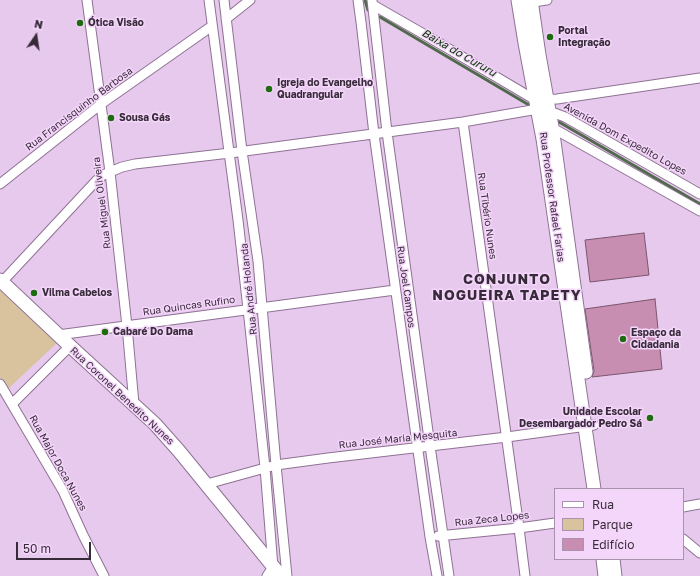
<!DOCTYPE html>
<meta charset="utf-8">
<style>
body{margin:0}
#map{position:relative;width:700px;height:576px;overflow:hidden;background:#e8c9ee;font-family:"Golos Text",sans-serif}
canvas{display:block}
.legend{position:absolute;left:554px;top:488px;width:130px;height:72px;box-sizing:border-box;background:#f5d6fb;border:1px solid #a992ad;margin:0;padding:5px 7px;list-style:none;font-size:12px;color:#372b39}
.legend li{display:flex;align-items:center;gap:8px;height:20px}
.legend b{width:20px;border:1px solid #a992ad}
.north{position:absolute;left:16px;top:16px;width:40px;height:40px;-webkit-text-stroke:3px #f5d6fb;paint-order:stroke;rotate:13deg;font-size:11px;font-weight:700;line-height:16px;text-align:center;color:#372b39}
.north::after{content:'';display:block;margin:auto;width:14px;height:18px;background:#372b39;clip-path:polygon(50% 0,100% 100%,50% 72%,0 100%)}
.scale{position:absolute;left:16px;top:542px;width:75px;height:18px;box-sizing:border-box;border:2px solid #372b39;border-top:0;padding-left:5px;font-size:12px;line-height:14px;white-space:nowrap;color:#372b39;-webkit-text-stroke:3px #f5d6fb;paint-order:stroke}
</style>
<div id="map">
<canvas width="700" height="576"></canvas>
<ul class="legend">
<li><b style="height:5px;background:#fff"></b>Rua</li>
<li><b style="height:11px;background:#d9c39f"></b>Parque</li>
<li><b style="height:11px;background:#c78eb2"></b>Edifício</li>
</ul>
<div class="north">N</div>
<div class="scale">50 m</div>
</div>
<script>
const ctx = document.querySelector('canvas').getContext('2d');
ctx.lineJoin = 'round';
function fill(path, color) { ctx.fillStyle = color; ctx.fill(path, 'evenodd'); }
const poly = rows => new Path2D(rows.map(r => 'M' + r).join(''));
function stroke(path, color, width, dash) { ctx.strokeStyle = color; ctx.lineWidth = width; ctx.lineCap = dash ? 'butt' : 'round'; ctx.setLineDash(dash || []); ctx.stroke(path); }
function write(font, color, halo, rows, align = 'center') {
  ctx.font = font + ' "Golos Text",sans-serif'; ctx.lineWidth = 3; ctx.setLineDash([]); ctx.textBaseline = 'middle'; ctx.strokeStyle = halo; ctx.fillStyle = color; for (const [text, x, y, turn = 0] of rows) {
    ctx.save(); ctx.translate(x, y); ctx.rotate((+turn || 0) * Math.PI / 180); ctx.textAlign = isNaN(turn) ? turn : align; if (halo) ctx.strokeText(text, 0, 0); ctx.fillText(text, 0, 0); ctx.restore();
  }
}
const green = poly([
 [0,289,58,342,8,389,0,377]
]);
const stream = poly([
 [365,0,368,10],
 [380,17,529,105],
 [559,122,700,204]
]);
const building = poly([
 [644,233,649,275,590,282,585,240,644,233],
 [655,299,662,369,592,377,594,371,585,309,655,299]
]);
const street = poly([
 [87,0,110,172,127,326,134,404],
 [209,0,238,220,248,309,265,468,273,567,267,576],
 [224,0,242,151,258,261,276,465,287,576],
 [358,0,361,22,374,134,430,537,437,576],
 [372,0,387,132,430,446,449,576],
 [526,3,547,0],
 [373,5,427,36,532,98,536,100,557,99,700,78],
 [226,19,250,0],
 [463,122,519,528,525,576],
 [549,126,700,211],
 [0,184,101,104,212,26],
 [2,282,96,181,103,175,122,167,135,164,230,153,463,122,538,109,549,111,565,117,700,194],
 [58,335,395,290],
 [0,384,63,491,83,535,104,576],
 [12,404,70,346],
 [207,484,265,468,276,465,328,458,507,437,594,425],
 [683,507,700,504],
 [438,536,519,528,555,523],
 [683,539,700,553]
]);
const secondary = poly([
 [518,0,525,43,543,139,594,489],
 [531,0,539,55,552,127,586,372],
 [0,280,70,346,155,424,179,451,281,576],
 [603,559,605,576],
 [613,559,615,576]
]);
const markers = [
 [80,23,4,"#1e6c10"],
 [550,37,4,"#1e6c10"],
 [269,89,4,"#1e6c10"],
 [111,118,4,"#1e6c10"],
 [34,293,4,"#1e6c10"],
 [105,332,4,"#1e6c10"],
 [623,339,4,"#1e6c10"],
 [650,418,4,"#1e6c10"]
];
const poiNames = [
 ["Ótica Visão",88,23],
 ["Portal",558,31],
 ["Integração",558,43],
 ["Igreja do Evangelho",277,83],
 ["Quadrangular",277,95],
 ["Sousa Gás",119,118],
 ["Vilma Cabelos",42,293],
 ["Cabaré Do Dama",113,332],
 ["Espaço da",631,333],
 ["Cidadania",631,345],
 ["Unidade Escolar",642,412,"right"],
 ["Desembargador Pedro Sá",642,424,"right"]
];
const streetNames = [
 ["Rua Francisquinho Barbosa",79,109,-37],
 ["Avenida Dom Expedito Lopes",625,139,29],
 ["Rua Professor Rafael Farias",552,197,82],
 ["Rua Miguel Oliveira",102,203,-97],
 ["Rua Tibério Nunes",487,216,82],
 ["Rua Joel Campos",406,287,82],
 ["Rua André Holanda",249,289,-96],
 ["Rua Quincas Rufino",189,306,-8],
 ["Rua Coronel Benedito Nunes",122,396,43],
 ["Rua José Maria Mesquita",398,439,-6],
 ["Rua Major Doca Nunes",58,463,61],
 ["Rua Zeca Lopes",492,519,-6]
];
const waterNames = [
 ["Baixa do Cururu",459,53,30]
];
const districtNames = [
 ["CONJUNTO",507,280],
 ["NOGUEIRA TAPETY",507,296]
];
fill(green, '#d9c39f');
stroke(stream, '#516a4d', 3);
fill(building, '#c78eb2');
stroke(building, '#7a556c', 1);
stroke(street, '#8e7293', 11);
stroke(secondary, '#8e7293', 15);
stroke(street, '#fff', 9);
stroke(secondary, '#fff', 13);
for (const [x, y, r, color] of markers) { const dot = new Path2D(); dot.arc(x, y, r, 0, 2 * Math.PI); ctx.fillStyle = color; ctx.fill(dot); stroke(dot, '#f5d6fb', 1.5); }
write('bold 10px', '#372b39', '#f5d6fb', poiNames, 'left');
write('10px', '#372b39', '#f5d6fb', streetNames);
write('italic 11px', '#063301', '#f5d6fb', waterNames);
ctx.letterSpacing = '1px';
write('bold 14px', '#372b39', '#f5d6fb', districtNames);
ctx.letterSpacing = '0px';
</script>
